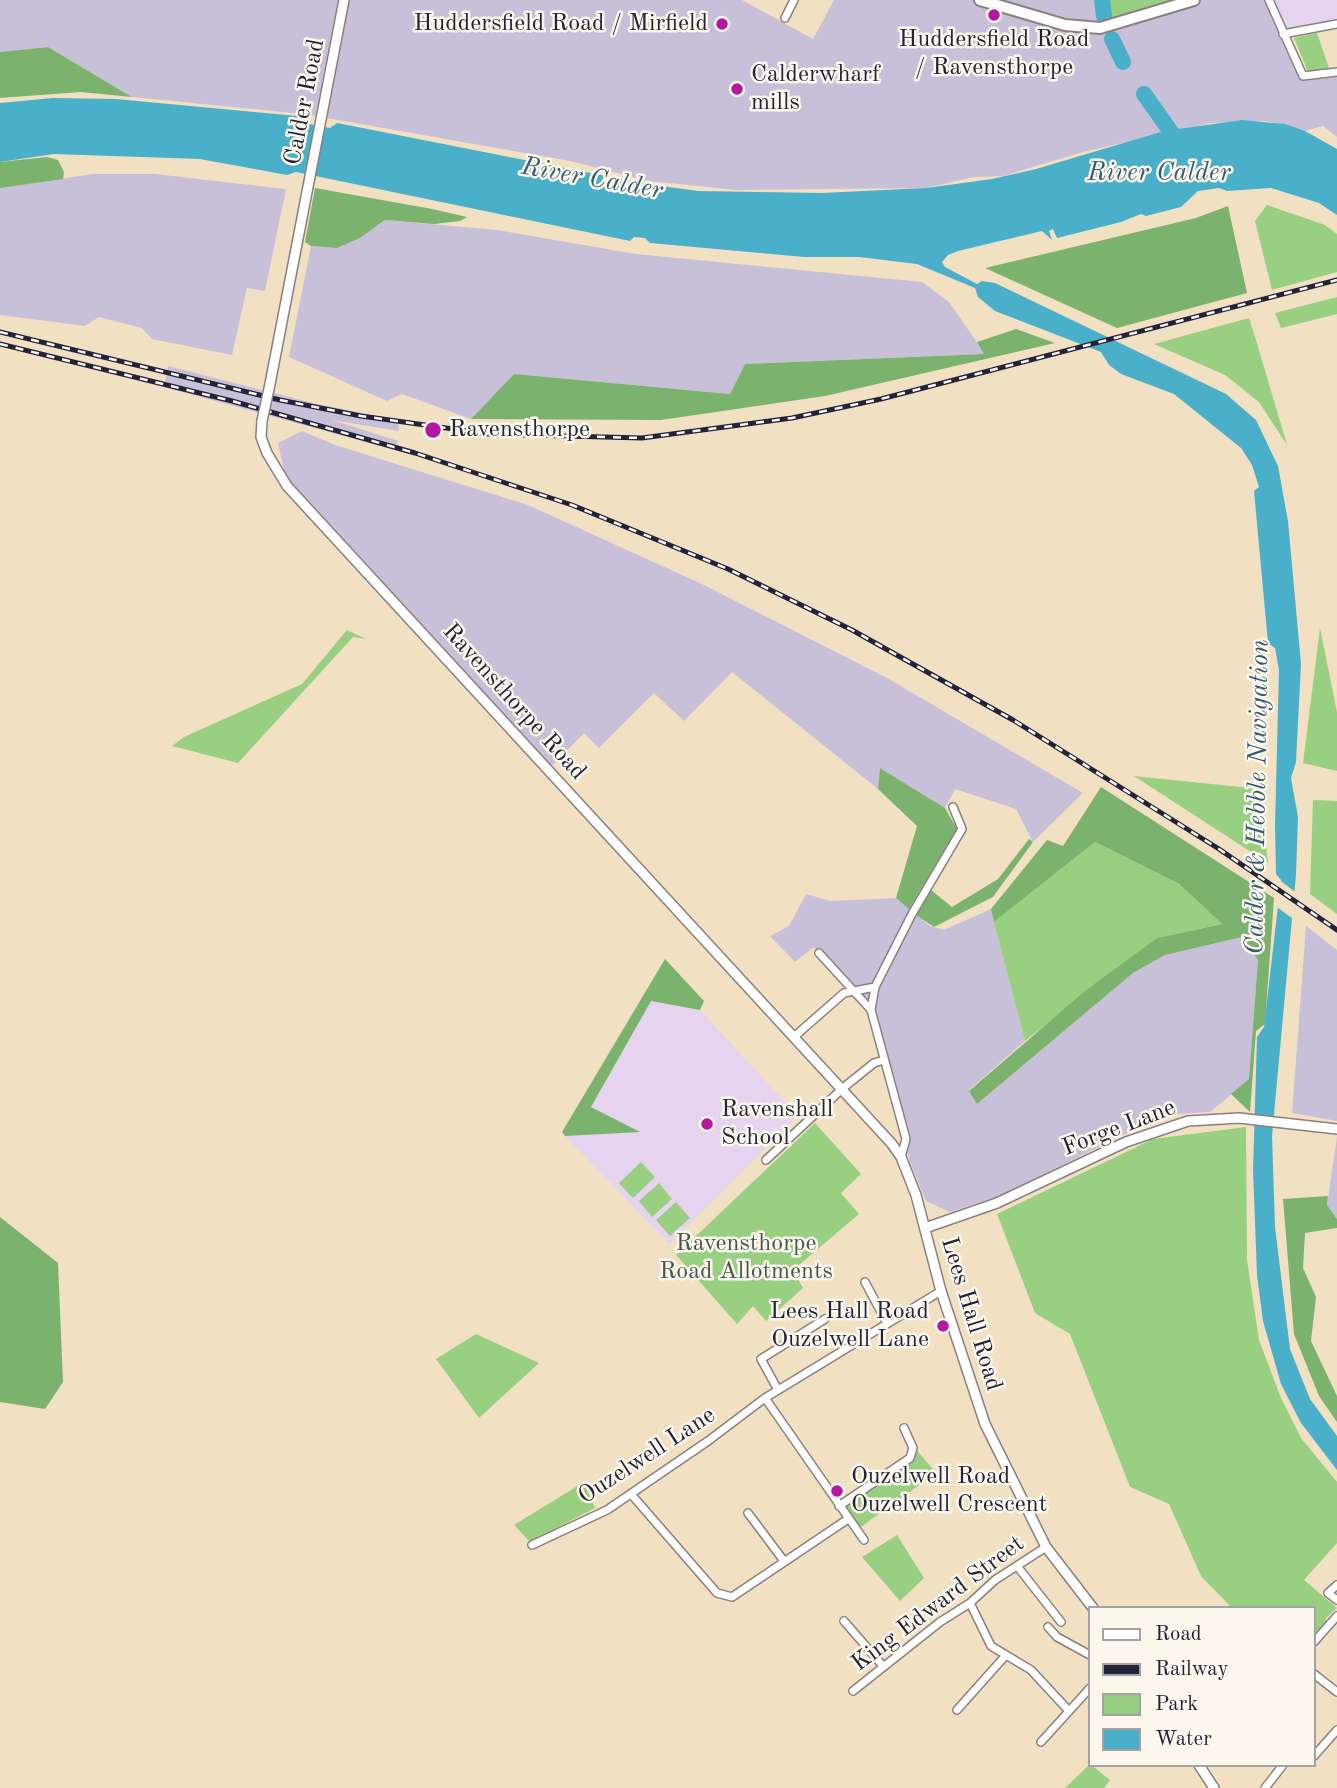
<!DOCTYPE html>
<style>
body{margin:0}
#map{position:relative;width:1337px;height:1788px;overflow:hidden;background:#f2e0c3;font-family:"Old Standard TT",serif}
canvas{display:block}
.legend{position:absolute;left:1088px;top:1606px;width:228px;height:161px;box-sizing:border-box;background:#fbf7ec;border:2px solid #a4a2a5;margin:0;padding:9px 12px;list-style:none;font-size:21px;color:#22223b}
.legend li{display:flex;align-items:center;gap:14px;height:35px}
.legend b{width:35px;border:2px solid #a4a2a5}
</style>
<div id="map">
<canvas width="1337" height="1788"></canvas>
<ul class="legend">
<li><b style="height:9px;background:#fff"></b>Road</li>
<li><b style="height:9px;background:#22223b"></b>Railway</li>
<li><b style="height:19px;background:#99cf80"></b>Park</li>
<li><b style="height:19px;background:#4ab0c9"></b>Water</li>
</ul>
</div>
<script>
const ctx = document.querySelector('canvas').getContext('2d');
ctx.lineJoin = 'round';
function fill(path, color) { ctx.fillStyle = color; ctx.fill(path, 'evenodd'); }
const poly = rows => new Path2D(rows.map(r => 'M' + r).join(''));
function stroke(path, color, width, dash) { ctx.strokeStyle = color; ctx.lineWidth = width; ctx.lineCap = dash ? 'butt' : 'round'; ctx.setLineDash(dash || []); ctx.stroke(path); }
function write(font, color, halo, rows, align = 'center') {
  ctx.font = font + ' "Old Standard TT",serif'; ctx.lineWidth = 5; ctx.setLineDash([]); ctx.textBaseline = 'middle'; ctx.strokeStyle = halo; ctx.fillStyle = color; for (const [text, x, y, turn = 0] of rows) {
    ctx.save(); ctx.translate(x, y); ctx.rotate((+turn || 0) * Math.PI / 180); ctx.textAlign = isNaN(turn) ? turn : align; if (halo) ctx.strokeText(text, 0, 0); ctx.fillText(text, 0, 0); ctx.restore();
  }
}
const built = poly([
 [1269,0,1337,0,1337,24,1283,34],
 [651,1001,700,1010,798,1116,669,1244,565,1136,639,1132,591,1107]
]);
const industrial = poly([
 [0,0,742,0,813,39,834,0,1098,0,1101,28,1202,0,1269,0,1301,74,1337,72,1337,137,1323,126,1305,131,1267,121,1211,123,1083,152,1003,176,973,177,926,188,737,190,649,181,570,161,304,114,132,97,48,47,0,52],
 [93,174,155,174,286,189,265,291,247,288,232,355,152,339,142,328,99,317,85,326,0,315,0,188],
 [385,220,497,230,636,254,922,282,949,302,985,354,745,364,730,394,514,374,471,419,402,394,387,401,289,357,311,246,337,248,360,238],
 [168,366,317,404,398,420,399,431,332,420,398,441,395,450,164,387],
 [302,431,335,445,528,505,704,585,887,678,1083,793,1033,842,1016,809,955,789,945,808,880,768,878,789,732,672,684,721,654,693,599,748,584,733,549,769,287,486,278,443],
 [806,894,831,901,896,898,930,926,944,930,991,909,1025,1041,969,1090,977,1104,1133,973,1165,955,1242,937,1258,960,1249,1080,1210,1112,1163,1115,1000,1196,950,1212,926,1201,910,1162,871,1010,814,947,795,962,770,936,789,926],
 [1306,926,1337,950,1337,1121,1292,1113],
 [1337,1137,1337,1219,1327,1205]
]);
const green = poly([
 [1098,0,1197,0,1100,28],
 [1317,33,1329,68,1309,74,1294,38],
 [1267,205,1325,225,1337,234,1337,272,1272,290,1255,221],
 [1337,297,1337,314,1281,328,1275,313],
 [1249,318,1256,340,1287,445,1259,402,1225,375,1154,344],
 [1320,628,1337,712,1337,771,1303,763],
 [347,630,366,639,353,637,238,763,172,746,184,737,302,684],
 [1134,776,1260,789,1268,863],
 [1313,800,1337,801,1337,914,1310,894],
 [1095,842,1179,884,1222,924,1157,938,1025,1041,994,922],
 [815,1123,861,1174,841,1193,859,1214,793,1270,803,1288,766,1321,753,1306,737,1324,676,1255],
 [1246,1127,1247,1260,1259,1340,1281,1398,1301,1438,1337,1482,1337,1543,1304,1580,1337,1608,1326,1618,1326,1624,1314,1637,1314,1608,1232,1608,1201,1576,1169,1504,1130,1487,1070,1334,1035,1313,997,1214,1153,1139],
 [641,1162,655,1177,633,1198,619,1183],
 [659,1183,672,1199,652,1217,639,1201],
 [676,1202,690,1218,670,1236,656,1220],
 [476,1334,539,1363,479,1418,436,1359],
 [915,1448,936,1473,858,1529,841,1506,912,1459],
 [584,1482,595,1508,530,1542,514,1525],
 [897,1535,924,1578,900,1601,862,1557],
 [1090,1764,1110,1780,1104,1788,1065,1788]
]);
const forest = poly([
 [48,47,132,97,81,92,0,98,0,52],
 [47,157,58,160,64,172,63,179,0,188,0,162],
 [315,188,432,209,467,217,460,221,434,224,385,220,360,238,337,248,311,246,305,242],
 [1228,206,1247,293,1117,328,985,268,1196,218],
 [1016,329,1055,343,825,396,661,420,471,419,514,374,730,394,745,364,984,354,977,342],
 [880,768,945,808,957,829,909,909,896,898,917,826,878,789],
 [1101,787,1274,898,1265,1024,1256,1031,1250,1112,1231,1094,1249,1079,1258,960,1242,937,1165,955,1133,973,977,1104,969,1091,1085,991,1157,938,1222,924,1179,884,1095,842,994,922,991,909,1047,840,1063,846],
 [1029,839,1033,842,993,897,934,927,916,915,931,890,952,907,998,879],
 [665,959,704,1001,700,1010,651,1001,591,1107,640,1132,565,1136,562,1132],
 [1328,1196,1327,1205,1337,1219,1337,1228,1305,1233,1303,1268,1316,1297,1311,1341,1337,1396,1337,1422,1319,1396,1294,1334,1283,1199],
 [0,1217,58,1263,63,1382,45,1409,0,1402]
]);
const water = poly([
 [53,98,116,99,297,116,304,123,330,128,337,123,646,184,698,191,822,193,926,188,992,179,1036,169,1164,131,1242,120,1285,124,1305,131,1337,149,1337,215,1319,203,1271,188,1227,191,1219,188,1198,191,1181,207,1146,216,1141,214,1121,222,1057,238,1053,229,1049,231,1052,240,1042,231,958,251,948,255,942,262,945,267,977,284,982,281,995,283,1226,394,1256,420,1278,466,1288,521,1301,664,1296,762,1291,778,1298,817,1296,875,1272,1136,1275,1227,1290,1349,1310,1399,1337,1436,1337,1470,1301,1423,1281,1384,1263,1321,1257,1275,1253,1170,1257,1037,1264,1027,1281,880,1276,874,1275,825,1279,670,1275,648,1268,643,1254,491,1259,487,1252,465,1241,448,1174,394,1121,374,1109,365,1101,352,995,311,978,297,975,288,917,264,859,257,804,257,650,243,645,238,634,237,630,241,296,172,287,175,200,159,54,154,0,162,0,103]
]);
const pier = poly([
 [1274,876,1298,894,1296,921,1274,905,1277,881]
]);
const river = poly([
 [1102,0,1104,16],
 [1112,39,1123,62],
 [1144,94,1181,146]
]);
const minor = poly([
 [1269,0,1303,76,1337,72],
 [785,18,794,0],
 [1283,34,1337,24],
 [819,953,871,1010,906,1139,901,1157],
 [871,1010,875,987,912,914,962,829,953,807],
 [795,1036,844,993,875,987],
 [766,1160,843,1088,874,1063,884,1060],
 [865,1282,887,1323],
 [778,1390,761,1359,825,1319],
 [765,1398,864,1540],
 [631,1494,717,1593,732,1597,848,1519],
 [839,1506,910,1458,913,1448,904,1428],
 [748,1513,784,1561],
 [532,1545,607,1510,708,1441,765,1398,941,1291],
 [1017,1566,1061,1622],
 [1337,1585,1328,1593,1337,1600],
 [970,1603,991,1646,1031,1670,1069,1711],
 [844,1621,883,1666],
 [1048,1627,1057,1637,1090,1655],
 [1314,1642,1337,1616],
 [1314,1674,1337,1692],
 [853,1691,940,1622,970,1603,995,1580,1046,1547],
 [957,1710,1006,1655],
 [1041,1742,1090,1688],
 [1314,1756,1337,1730],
 [1265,1788,1283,1765]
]);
const tertiary = poly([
 [270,384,344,0],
 [262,421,261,437,267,453,287,486,892,1144,901,1157,916,1195,941,1291,985,1424,1046,1547,1093,1608],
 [925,1228,997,1203,1126,1142,1188,1121,1239,1118,1337,1129],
 [1199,1765,1214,1788]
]);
const trunk = poly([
 [980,0,1065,25,1100,28,1194,0]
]);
const rail = poly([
 [0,332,280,400,361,416,489,434,642,438,792,418,881,399,1337,280],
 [0,344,232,401,415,453,572,505,728,569,852,630,1013,720,1219,849,1337,930]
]);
const tertiaryBridge = poly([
 [262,421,270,384]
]);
const markers = [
 [994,15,7,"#b5179e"],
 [722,24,7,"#b5179e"],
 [737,89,7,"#b5179e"],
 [433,430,9,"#b5179e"],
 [707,1124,7,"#b5179e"],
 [943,1326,7,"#b5179e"],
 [837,1491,7,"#b5179e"]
];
const poiNames = [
 ["Huddersfield Road / Mirfield",708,24,"right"],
 ["Huddersfield Road",994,40,"center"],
 ["/ Ravensthorpe",994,68,"center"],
 ["Calderwharf",751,75],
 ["mills",751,103],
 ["Ravensthorpe",449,430],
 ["Ravenshall",721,1110],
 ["School",721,1138],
 ["Lees Hall Road",929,1312,"right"],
 ["Ouzelwell Lane",929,1340,"right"],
 ["Ouzelwell Road",851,1477],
 ["Ouzelwell Crescent",851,1505]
];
const streetNames = [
 ["Calder Road",305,102,-79],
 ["Ravensthorpe Road",514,702,48],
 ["Forge Lane",1119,1128,-21],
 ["Lees Hall Road",971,1314,73],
 ["Ouzelwell Lane",647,1456,-33],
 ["King Edward Street",938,1604,-37]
];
const parkNames = [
 ["Ravensthorpe",746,1244],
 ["Road Allotments",746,1272]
];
const waterNames = [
 ["River Calder",1159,173],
 ["River Calder",592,179,10],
 ["Calder & Hebble Navigation",1258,797,-89]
];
fill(built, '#e6d3f0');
fill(industrial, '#c8c0d8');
fill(green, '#99cf80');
fill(forest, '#7ab26e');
fill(water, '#4ab0c9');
fill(pier, '#f2e0c3');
stroke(river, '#4ab0c9', 16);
stroke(minor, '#8a817f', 10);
stroke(tertiary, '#8a817f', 12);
stroke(trunk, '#8a817f', 14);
stroke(minor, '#fff', 7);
stroke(tertiary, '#fff', 9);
stroke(trunk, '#fff', 10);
stroke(rail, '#22223b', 5);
stroke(rail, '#fbf7ec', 2.5, [8]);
stroke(tertiaryBridge, '#8a817f', 12, []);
stroke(tertiaryBridge, '#fff', 9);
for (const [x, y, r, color] of markers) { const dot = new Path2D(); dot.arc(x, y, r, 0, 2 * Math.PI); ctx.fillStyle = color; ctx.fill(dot); stroke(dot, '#fbf7ec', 2.5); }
write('24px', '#22223b', '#fbf7ec', poiNames, 'left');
write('24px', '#22223b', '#fbf7ec', streetNames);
write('24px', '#465650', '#fbf7ec', parkNames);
write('italic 26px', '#325b74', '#fbf7ec', waterNames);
</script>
